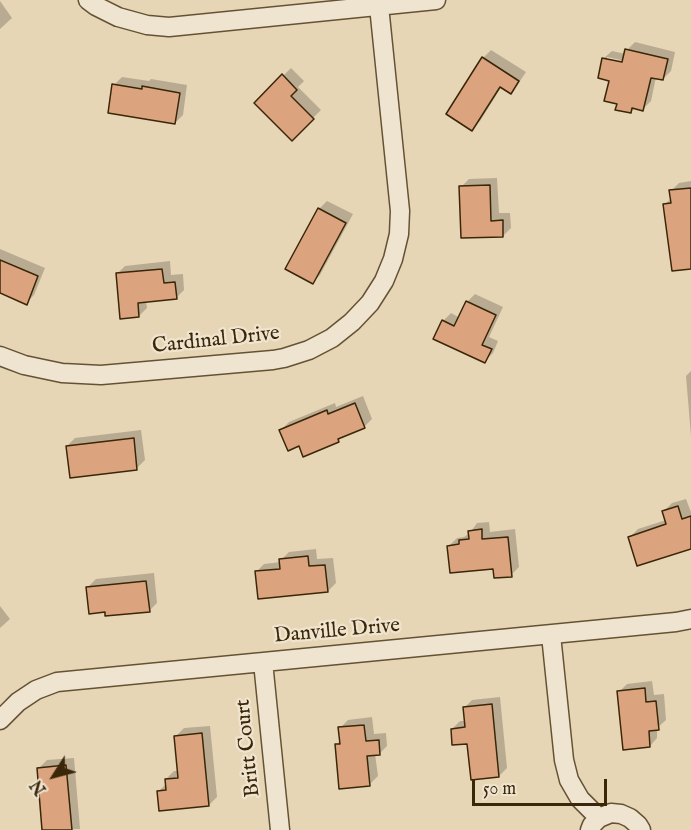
<!DOCTYPE html>
<style>
body{margin:0}
#map{position:relative;width:691px;height:830px;overflow:hidden;background:#e6d6b6;font-family:"IM FELL English",serif}
canvas{display:block}
.north{position:absolute;left:24px;top:746px;width:60px;height:60px;-webkit-text-stroke:4px #efe4d0;paint-order:stroke;rotate:234deg;font-size:16px;font-weight:700;line-height:24px;text-align:center;color:#3a2608}
.north::after{content:'';display:block;margin:auto;width:21px;height:27px;background:#3a2608;clip-path:polygon(50% 0,100% 100%,50% 72%,0 100%)}
.scale{position:absolute;left:472px;top:779px;width:135px;height:27px;box-sizing:border-box;border:3px solid #3a2608;border-top:0;padding-left:8px;font-size:18px;line-height:21px;white-space:nowrap;color:#3a2608;-webkit-text-stroke:4px #efe4d0;paint-order:stroke}
</style>
<div id="map">
<canvas width="691" height="830"></canvas>
<div class="north">N</div>
<div class="scale">50 m</div>
</div>
<script>
const ctx = document.querySelector('canvas').getContext('2d');
ctx.lineJoin = 'round';
function fill(path, color) { ctx.fillStyle = color; ctx.fill(path, 'evenodd'); }
const poly = rows => new Path2D(rows.map(r => 'M' + r).join(''));
function stroke(path, color, width, dash) { ctx.strokeStyle = color; ctx.lineWidth = width; ctx.lineCap = dash ? 'butt' : 'round'; ctx.setLineDash(dash || []); ctx.stroke(path); }
function write(font, color, halo, rows, align = 'center') {
  ctx.font = font + ' "IM FELL English",serif'; ctx.lineWidth = 4.5; ctx.setLineDash([]); ctx.textBaseline = 'middle'; ctx.strokeStyle = halo; ctx.fillStyle = color; for (const [text, x, y, turn = 0] of rows) {
    ctx.save(); ctx.translate(x, y); ctx.rotate((+turn || 0) * Math.PI / 180); ctx.textAlign = isNaN(turn) ? turn : align; if (halo) ctx.strokeText(text, 0, 0); ctx.fillText(text, 0, 0); ctx.restore();
  }
}
const shadow = poly([
 [0,1,12,18,0,29],
 [635,42,675,52,671,71,663,79,656,77,651,101,643,109,635,108,631,112,619,103,604,58,612,51,626,54,627,50],
 [607,57,630,62,629,65,607,60],
 [491,50,526,72,518,84,510,92,502,86,480,121,472,129,448,113,483,58],
 [291,68,304,81,298,87,321,110,292,139,256,103],
 [122,77,149,81,151,79,187,85,183,115,175,123,114,85],
 [497,178,499,213,510,213,511,228,503,236,461,187,469,179],
 [691,181,691,267,665,204,672,198,671,191,679,183],
 [327,201,353,214,320,275,313,282,319,209],
 [0,249,45,268,34,295,26,303,0,292],
 [170,261,171,275,183,274,184,290,176,298,146,301,147,308,139,316,117,274,125,266],
 [475,294,503,307,489,337,498,341,493,353,485,361,443,321,451,313,460,318,467,302],
 [691,371,691,436,686,376],
 [363,396,372,419,364,427,344,435,338,441,300,444,281,430,289,422,335,403,336,407],
 [141,430,145,460,137,468,67,446,75,438],
 [686,499,691,512,691,547,630,537,638,529,666,520,664,511,672,503],
 [489,522,490,532,515,529,519,567,511,575,449,546,457,538,464,537,470,533,477,523],
 [316,549,317,559,333,558,336,583,328,591,256,572,264,564,281,562,281,560,289,552],
 [154,573,157,603,149,611,106,610,88,587,96,579],
 [0,606,10,619,0,628],
 [652,681,654,695,664,694,666,720,657,728,657,738,650,746,619,692,627,684],
 [500,697,507,768,499,776,469,742,452,729,460,721,466,721,464,708,472,700],
 [372,717,374,734,386,733,387,746,379,754,375,754,378,776,370,784,336,745,341,740,340,728,348,720],
 [210,726,217,797,209,805,158,792,167,783,166,779,174,771,179,771,176,736,184,728],
 [74,758,80,829,44,830,39,768,47,760]
]);
const building = poly([
 [625,49,668,59,663,80,651,78,643,111,632,108,631,113,615,110,617,104,604,101,609,81,598,78,602,58,622,62,625,49],
 [482,57,519,81,511,94,500,87,472,131,446,114,482,57],
 [282,74,297,90,291,96,314,119,292,141,254,103,282,74],
 [112,84,142,89,142,86,180,93,175,124,108,113,112,84],
 [490,185,491,221,503,220,503,237,461,238,459,186,490,185],
 [691,188,691,269,672,271,663,204,671,203,669,190,691,188],
 [318,208,346,223,313,284,285,269,318,208],
 [0,260,38,276,27,305,0,293,0,260],
 [162,269,164,283,175,282,177,299,138,303,139,317,120,319,116,273,162,269],
 [466,301,496,315,482,345,492,349,485,363,433,339,442,320,454,326,466,301],
 [355,403,365,428,338,439,339,442,303,457,299,446,288,451,279,430,327,410,328,414,355,403],
 [134,438,137,470,70,478,66,446,134,438],
 [678,506,682,519,691,516,691,549,637,566,628,537,666,524,662,511,678,506],
 [482,529,482,539,508,537,512,577,494,578,493,569,450,573,447,546,459,544,459,540,469,539,468,531,482,529],
 [308,556,309,566,325,565,328,592,258,599,255,571,280,569,279,559,308,556],
 [146,581,150,612,105,616,105,612,89,614,86,587,146,581],
 [645,688,646,702,656,701,659,730,649,731,650,747,623,750,617,691,645,688],
 [492,704,499,777,471,780,467,744,452,745,451,729,465,727,463,707,492,704],
 [364,725,366,741,379,740,380,755,367,756,370,786,339,789,335,744,340,744,338,727,364,725],
 [202,733,209,806,159,811,157,791,166,790,165,779,178,778,174,736,202,733],
 [66,765,72,830,42,830,37,768,66,765]
]);
const minor = poly([
 [88,0,96,6,118,17,147,25,169,27,436,0],
 [0,356,24,365,62,373,101,375,273,360,284,358,309,350,332,338,352,322,370,303,384,281,393,259,399,234,400,211,379,6],
 [551,635,564,760,569,780,580,799,599,818],
 [263,662,280,830],
 [0,720,18,702,36,690,57,682,676,622,691,619],
 [590,830,592,825,599,818,611,813,621,814,630,818,638,825,641,830]
]);
const streetNames = [
 ["Cardinal Drive",216,341,-6],
 ["Danville Drive",337,632,-5],
 ["Britt Court",249,748,-96]
];
fill(shadow, '#0003');
fill(building, '#dca47e');
stroke(building, '#3a2608', 1.5);
stroke(minor, '#655234', 21);
stroke(minor, '#efe4d0', 18);
write('21px', '#3a2608', '#efe4d0', streetNames);
</script>
